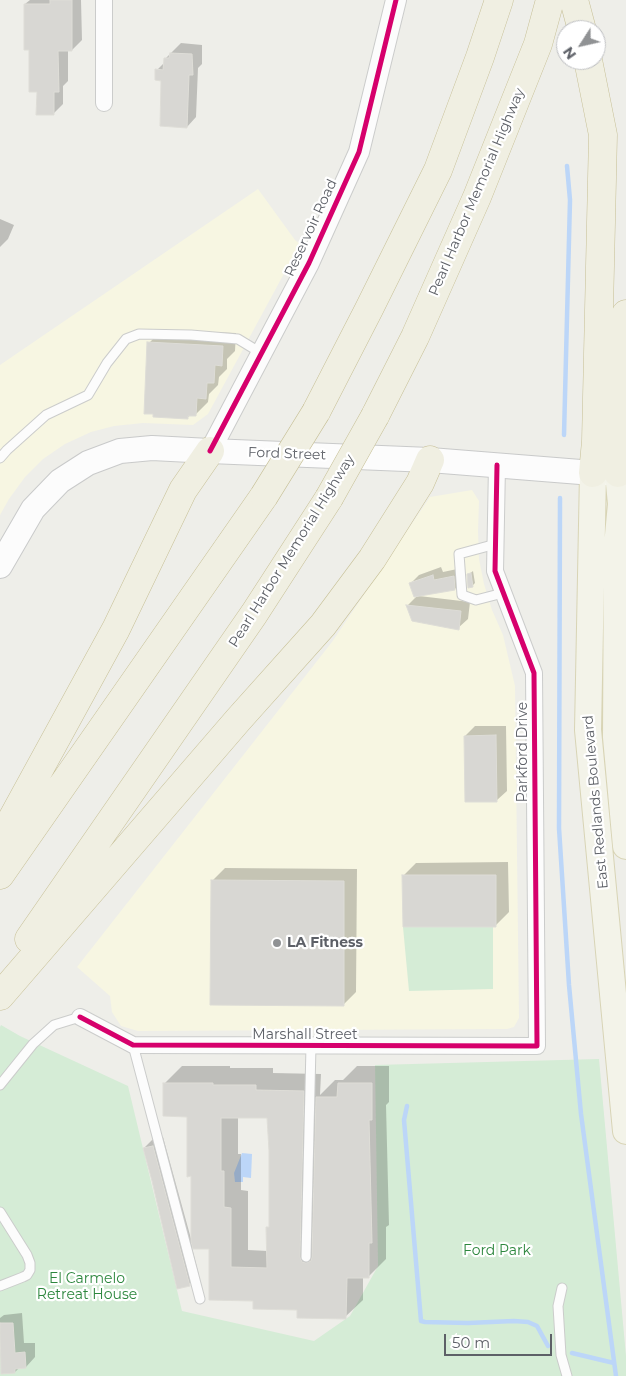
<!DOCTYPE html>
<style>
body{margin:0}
#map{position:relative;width:626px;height:1376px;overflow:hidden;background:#eeeee9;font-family:Montserrat,sans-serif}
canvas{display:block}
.north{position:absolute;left:556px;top:20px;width:50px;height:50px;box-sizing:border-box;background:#fff;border:1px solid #bebfc2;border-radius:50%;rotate:235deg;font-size:14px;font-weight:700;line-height:20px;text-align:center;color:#5d6067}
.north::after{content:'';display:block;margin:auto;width:18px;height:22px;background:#909294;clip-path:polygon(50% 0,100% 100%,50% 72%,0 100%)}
.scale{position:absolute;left:444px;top:1334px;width:108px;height:22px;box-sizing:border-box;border:2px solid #5d6067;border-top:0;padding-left:6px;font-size:15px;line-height:18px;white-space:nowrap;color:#5d6067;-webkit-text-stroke:4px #fff;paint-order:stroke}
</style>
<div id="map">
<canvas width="626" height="1376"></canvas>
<div class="north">N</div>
<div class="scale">50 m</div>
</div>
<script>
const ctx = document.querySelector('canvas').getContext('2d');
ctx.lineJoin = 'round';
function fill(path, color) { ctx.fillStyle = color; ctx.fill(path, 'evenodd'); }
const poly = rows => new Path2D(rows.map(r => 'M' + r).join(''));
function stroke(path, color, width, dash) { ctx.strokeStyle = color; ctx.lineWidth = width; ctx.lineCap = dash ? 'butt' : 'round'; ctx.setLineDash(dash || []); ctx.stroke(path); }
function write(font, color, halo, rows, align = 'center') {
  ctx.font = font + ' Montserrat,sans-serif'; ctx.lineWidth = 4.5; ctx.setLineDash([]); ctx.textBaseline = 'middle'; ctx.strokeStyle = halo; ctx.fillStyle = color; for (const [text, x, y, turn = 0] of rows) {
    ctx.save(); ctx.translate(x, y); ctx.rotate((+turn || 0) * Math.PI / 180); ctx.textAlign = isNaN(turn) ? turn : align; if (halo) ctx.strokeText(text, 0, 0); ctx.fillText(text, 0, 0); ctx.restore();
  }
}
const commercial = poly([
 [258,189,295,240,300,244,208,414,193,425,143,423,114,426,91,432,65,444,43,459,25,477,9,499,0,515,0,365],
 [472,490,479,501,478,531,479,559,484,584,492,610,503,635,515,686,519,1018,514,1027,507,1029,138,1031,121,1026,112,1012,110,996,77,967,332,642,430,497]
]);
const green = poly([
 [403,927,493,927,493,989,409,991],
 [1,1025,20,1036,128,1086,182,1311,314,1341,350,1316,378,1266,375,1065,599,1059,626,1356,626,1376,0,1376,0,1027]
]);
const water = poly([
 [242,1153,252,1154,251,1178,243,1177,243,1182,235,1182,234,1173]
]);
const shadow = poly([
 [30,0,81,0,82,40,72,50,68,49,68,81,63,86,63,104,53,114,38,91,30,49,25,4],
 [181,43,202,45,202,64,198,68,196,117,187,127,157,70,165,62,165,59],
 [0,219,14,225,8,239,0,247],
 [162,330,236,333,235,351,227,359,227,369,219,377,218,385,209,394,208,402,195,415,191,415,188,417,149,343],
 [441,567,443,572,462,568,463,580,455,589,419,596,470,602,468,619,458,628,408,605,416,597,410,584,419,575],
 [473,571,475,583,472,586,468,575],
 [475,726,506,726,507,791,497,800,465,736],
 [508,862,509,912,496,925,403,876,416,863],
 [225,868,357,869,356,992,343,1005,212,881],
 [182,1066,230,1066,230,1068,273,1068,273,1073,321,1074,320,1095,335,1080,343,1080,357,1066,389,1066,389,1102,386,1105,389,1225,386,1227,386,1259,368,1277,363,1277,363,1300,345,1317,254,1300,211,1248,192,1248,199,1275,189,1284,144,1148,154,1138,163,1137,193,1246,192,1175,188,1116,165,1083],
 [238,1117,268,1117,271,1225,268,1228,268,1251,248,1250,248,1191,241,1190,241,1154,238,1154],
 [22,1313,24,1343,35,1343,35,1357,26,1367,20,1367,15,1372,2,1373,0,1346,0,1318,4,1315]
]);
const stream = poly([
 [564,435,570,200,567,166],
 [560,498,559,828,569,985,581,1114,616,1376],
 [407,1106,404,1120,421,1321,425,1322,468,1323,514,1321,528,1322,537,1326,548,1346],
 [572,1353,614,1363]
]);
const building = poly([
 [50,0,72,0,72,51,58,51,59,92,54,92,54,115,36,115,37,92,29,92,29,50,24,50,24,4,50,4,50,0],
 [170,53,192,54,193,75,189,75,187,128,160,126,161,81,155,80,155,69,163,70,164,58,169,58,170,53],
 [147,342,223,346,222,366,215,365,214,383,207,383,206,399,197,398,196,416,188,416,188,419,153,417,153,414,144,414,147,342],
 [471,573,473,587,468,588,467,574,471,573],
 [433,575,434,580,454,576,455,590,414,597,409,583,433,575],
 [406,605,461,611,459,630,412,621,406,605],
 [496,735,497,802,465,802,464,736,496,735],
 [402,875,496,875,496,927,403,927,402,875],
 [211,880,344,881,344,1006,210,1005,211,880],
 [163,1083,213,1083,213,1085,256,1085,256,1090,304,1091,300,1257,302,1262,306,1263,311,1261,312,1257,316,1097,337,1097,338,1083,372,1083,372,1120,369,1120,372,1243,369,1243,369,1278,347,1278,346,1319,297,1318,297,1310,253,1309,253,1301,209,1300,209,1249,193,1249,191,1242,191,1176,187,1177,187,1117,163,1116,163,1083],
 [221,1118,267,1118,269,1150,269,1227,266,1227,267,1268,231,1267,231,1208,224,1207,224,1171,221,1171,221,1118],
 [153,1146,190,1286,177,1289,152,1181,143,1148,153,1146],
 [0,1323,13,1323,15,1353,25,1352,26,1368,15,1369,15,1373,1,1374,0,1323]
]);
const service = poly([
 [0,458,7,450,46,415,88,395,107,363,126,339,139,334,191,335,238,339,261,353],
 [496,544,459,554,462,595,476,600,503,593],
 [133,1045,200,1299],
 [0,1085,33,1044,54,1025,80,1017],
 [0,1212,27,1255,30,1263,30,1270,27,1275,23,1277,0,1286],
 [306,1257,311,1046],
 [562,1288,558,1306,561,1355,567,1376]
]);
const minor = poly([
 [104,103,104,0],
 [80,1017,133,1045,537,1046,534,673,495,571,497,465]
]);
const tertiary = poly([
 [210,451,309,263,359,152,396,0]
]);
const secondary = poly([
 [0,566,33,509,60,481,88,463,120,451,152,448,210,451,430,460,593,473,610,473]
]);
const primary = poly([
 [593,473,588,730,626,1131],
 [618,473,621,504,617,546,616,737,626,846]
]);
const motorway = poly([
 [574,0,582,30],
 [588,60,603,135,596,441,593,473],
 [316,412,369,309,438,170,480,57,499,0],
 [375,416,415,337,477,197,538,44,550,0],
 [618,473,619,439,626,314],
 [0,841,116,629,183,490,210,451],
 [0,875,264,496],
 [29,939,254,614,329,498],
 [0,996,238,720,323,625,372,559,420,483,430,460]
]);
const motorwayBridge = poly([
 [264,496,316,412],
 [329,498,375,416]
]);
const cycleway = poly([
 [210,451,309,263,359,152,396,0],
 [80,1017,133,1045,537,1046,534,673,495,571,497,465]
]);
const markers = [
 [277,943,5,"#909294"]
];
const streetNames = [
 ["Pearl Harbor Memorial Highway",477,192,-67],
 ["Reservoir Road",311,228,-65],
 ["Ford Street",287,454,2],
 ["Pearl Harbor Memorial Highway",292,551,-58],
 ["Parkford Drive",523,752,-90],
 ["East Redlands Boulevard",596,802,-95],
 ["Marshall Street",305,1035]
];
const poiNames = [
 ["LA Fitness",287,943]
];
const parkNames = [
 ["Ford Park",497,1251],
 ["El Carmelo",87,1279],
 ["Retreat House",87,1295]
];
fill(commercial, '#f7f6e2');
fill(green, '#d5ecd6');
fill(water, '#bcd6f8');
fill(shadow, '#0003');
stroke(stream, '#bcd6f8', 4.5);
fill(building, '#d8d7d3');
stroke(building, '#deddd7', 1);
stroke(service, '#cbcccb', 11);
stroke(minor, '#cbcccb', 18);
stroke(tertiary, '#cbcccb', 22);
stroke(secondary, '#c9caca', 26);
stroke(primary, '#d8d4b5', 28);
stroke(motorway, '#c6bf95', 29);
stroke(service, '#fcfcfc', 9);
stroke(minor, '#fcfcfc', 16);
stroke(tertiary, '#fcfcfc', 20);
stroke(secondary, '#fcfcfc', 24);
stroke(primary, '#f3f3e9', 26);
stroke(motorway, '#f0efe2', 28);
stroke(motorwayBridge, '#c6bf95', 29, []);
stroke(motorwayBridge, '#f0efe2', 28);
stroke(cycleway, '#d6006c', 5);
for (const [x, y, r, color] of markers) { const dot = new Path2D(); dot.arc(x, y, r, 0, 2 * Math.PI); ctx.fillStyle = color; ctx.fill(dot); stroke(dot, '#fff', 2); }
write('14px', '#5d6067', '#fff', streetNames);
write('bold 14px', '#5d6067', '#fff', poiNames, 'left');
write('14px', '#2d873e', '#fff', parkNames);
</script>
